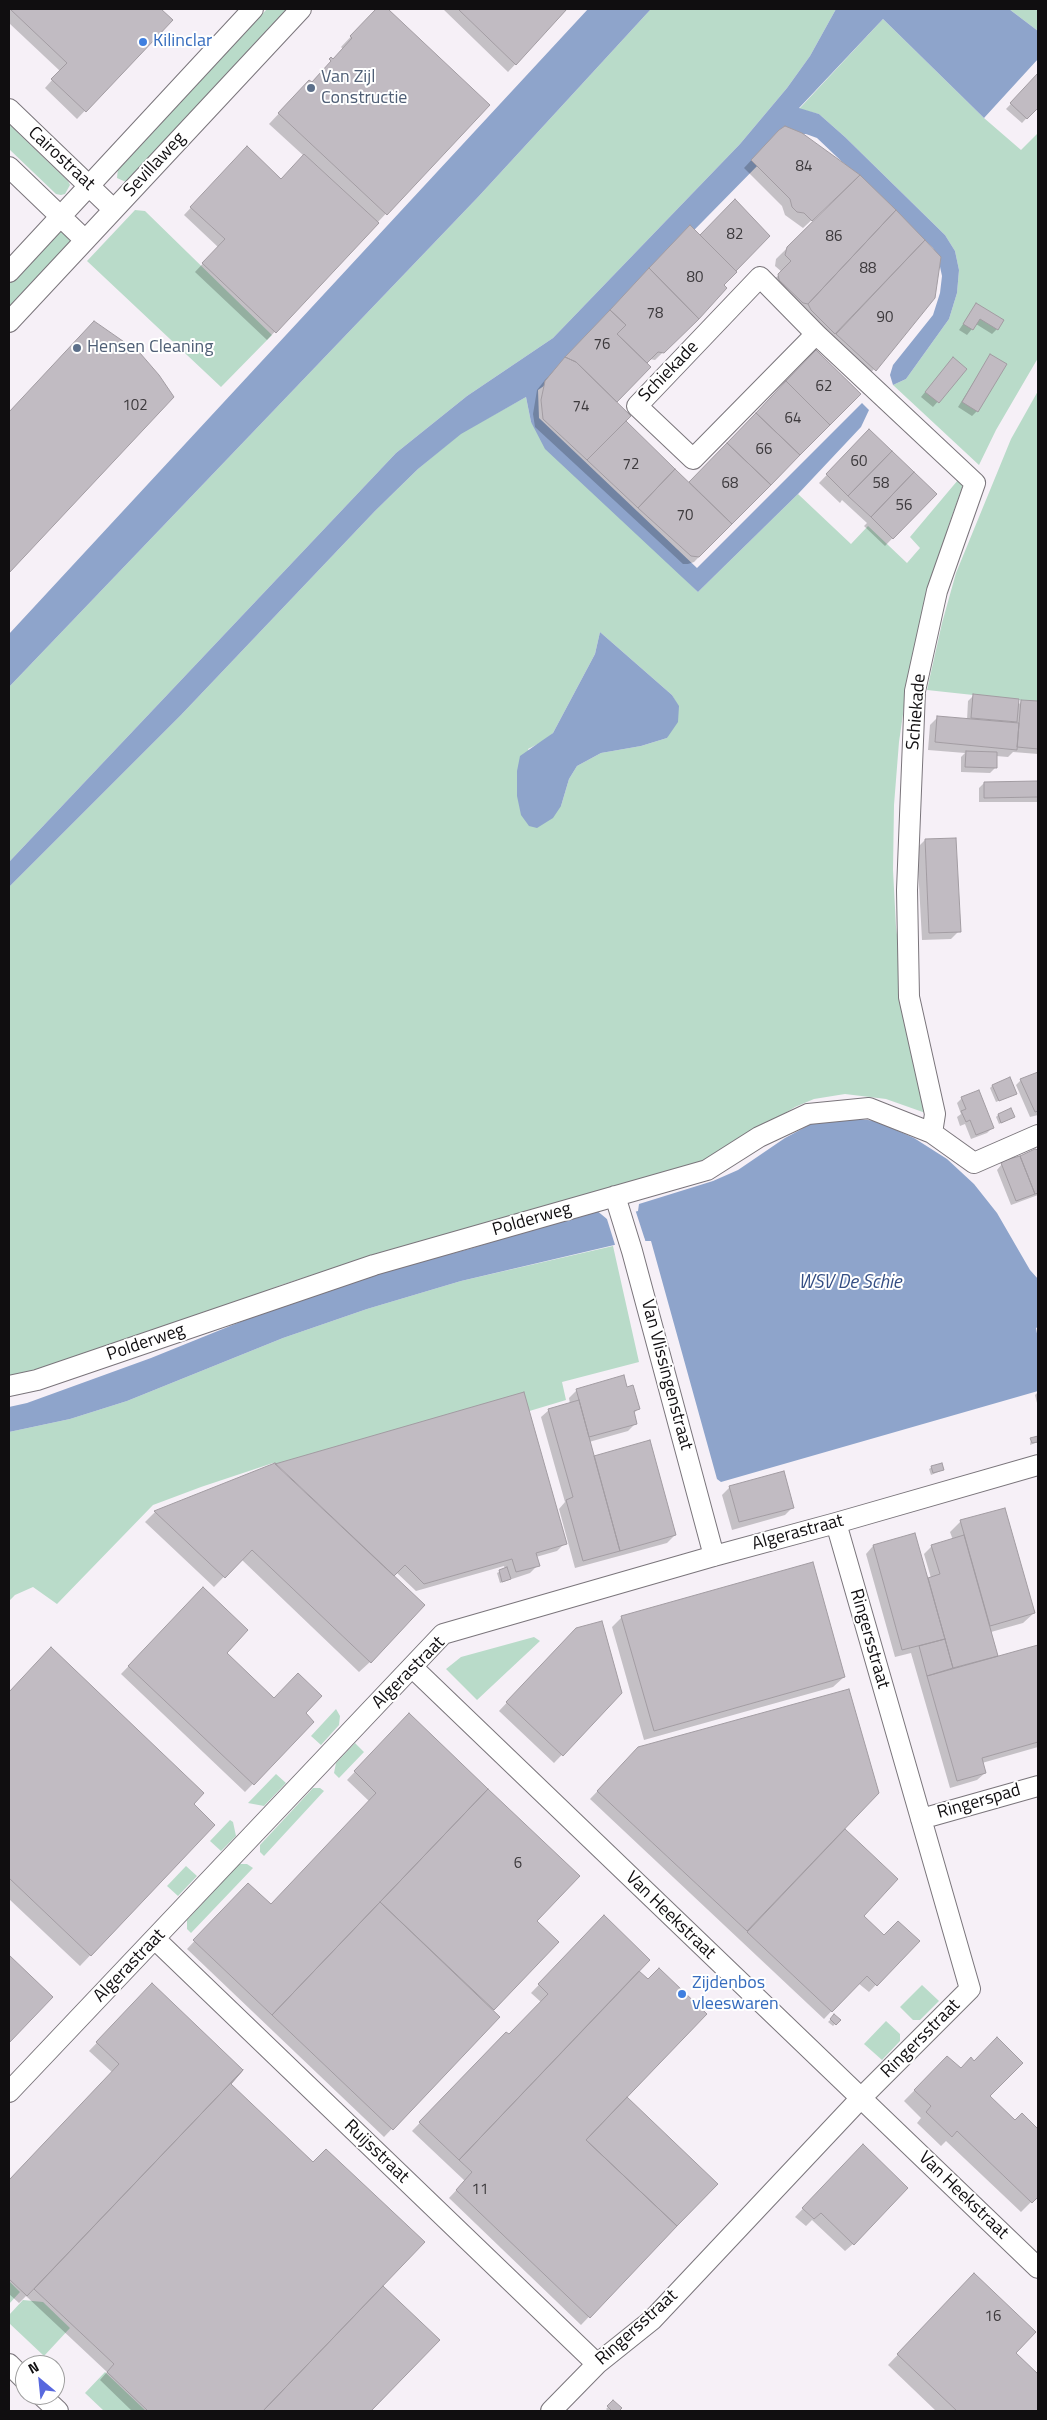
<!DOCTYPE html>
<style>
body{margin:0}
#map{position:relative;width:1047px;height:2420px;overflow:hidden;background:#f6f0f7;font-family:"Titillium Web",sans-serif}
canvas{display:block}
.frame{position:absolute;inset:0;border:10px solid #100e10;pointer-events:none}
.north{position:absolute;left:15px;top:2355px;width:50px;height:50px;box-sizing:border-box;background:#fff;border:1px solid #9f9f9f;border-radius:50%;rotate:332deg;font-size:14px;font-weight:700;line-height:20px;text-align:center;color:#100e10}
.north::after{content:'';display:block;margin:auto;width:18px;height:22px;background:#5868de;clip-path:polygon(50% 0,100% 100%,50% 72%,0 100%)}
</style>
<div id="map">
<canvas width="1047" height="2420"></canvas>
<div class="frame"></div>
<div class="north">N</div>
</div>
<script>
const ctx = document.querySelector('canvas').getContext('2d');
ctx.lineJoin = 'round';
function fill(path, color) { ctx.fillStyle = color; ctx.fill(path, 'evenodd'); }
const poly = rows => new Path2D(rows.map(r => 'M' + r).join(''));
function stroke(path, color, width, dash) { ctx.strokeStyle = color; ctx.lineWidth = width; ctx.lineCap = dash ? 'butt' : 'round'; ctx.setLineDash(dash || []); ctx.stroke(path); }
function write(font, color, halo, rows, align = 'center') {
  ctx.font = font + ' "Titillium Web",sans-serif'; ctx.lineWidth = 4; ctx.setLineDash([]); ctx.textBaseline = 'middle'; ctx.strokeStyle = halo; ctx.fillStyle = color; for (const [text, x, y, turn = 0] of rows) {
    ctx.save(); ctx.translate(x, y); ctx.rotate((+turn || 0) * Math.PI / 180); ctx.textAlign = isNaN(turn) ? turn : align; if (halo) ctx.strokeText(text, 0, 0); ctx.fillText(text, 0, 0); ctx.restore();
  }
}
const green = poly([
 [267,9,291,9,126,182,117,178,118,168],
 [651,9,836,9,810,56,787,88,740,144,553,338,467,396,396,453,9,862,9,687,479,196],
 [1009,9,1038,9,1038,31],
 [883,19,984,118,1021,150,1038,133,1038,358,996,430,979,465,893,385,906,379,949,319,957,293,959,270,955,251,945,235,845,137,819,114,799,109],
 [9,124,68,181,70,185,65,194,61,195,56,194,9,149],
 [135,210,145,211,272,335,221,387,87,261],
 [63,231,71,238,70,244,9,310,9,284,57,232],
 [1038,391,1038,702,927,690,942,623,956,573,1011,439],
 [526,397,531,422,698,592,798,494,851,544,868,526,907,563,920,548,910,537,958,480,963,485,949,524,908,679,899,742,894,805,893,870,896,927,904,990,934,1116,886,1099,845,1094,814,1099,795,1107,709,1161,381,1253,281,1285,144,1341,9,1388,9,887,181,715,375,511,418,469,461,433],
 [600,632,672,695,678,706,667,738,641,746,601,753,577,766,569,779,561,806,528,749,542,742,553,733,595,654],
 [613,1246,639,1362,562,1382,566,1400,317,1475,289,1471,273,1463,201,1487,153,1505,57,1604,33,1587,15,1595,9,1601,9,1432,70,1419,127,1401,283,1338,367,1309,461,1281],
 [534,1637,540,1641,477,1700,446,1669,461,1657],
 [336,1709,340,1716,339,1725,321,1745,311,1736],
 [355,1743,364,1752,339,1778,334,1773,336,1763],
 [276,1774,286,1783,264,1806,248,1803],
 [313,1788,320,1788,324,1791,264,1856,260,1852,260,1845],
 [230,1820,233,1822,236,1836,221,1851,210,1841],
 [239,1864,247,1864,253,1868,191,1933,187,1929,187,1920],
 [186,1866,197,1876,178,1896,167,1886],
 [922,1985,939,2001,920,2020,913,2020,900,2007],
 [886,2021,900,2034,900,2041,882,2060,864,2044],
 [9,2281,20,2292,9,2304],
 [23,2300,43,2302,70,2328,44,2356,9,2323,9,2315],
 [105,2372,146,2411,104,2411,85,2393]
]);
const water = poly([
 [588,9,651,9,479,196,9,687,9,634],
 [836,9,1009,9,1038,31,1038,59,984,118,883,19,799,108,819,114,845,137,945,235,955,251,959,270,957,293,949,319,906,379,893,385,890,375,893,365,933,315,940,293,942,276,939,262,933,248,914,230,817,138,806,134,796,134,765,158,586,340,554,379,538,390,539,418,697,568,862,403,869,410,861,427,798,494,698,592,545,449,531,422,526,397,461,434,418,469,375,511,181,715,9,887,9,862,396,453,467,396,553,338,740,144,787,88,810,56],
 [600,632,672,695,679,706,678,722,667,738,641,746,601,753,577,766,569,779,561,806,553,818,537,828,529,826,521,815,517,796,517,771,520,756,553,733,595,654],
 [844,1117,876,1121,914,1138,947,1159,974,1184,997,1213,1030,1270,1038,1279,1038,1327,1036,1328,1038,1339,1038,1391,721,1482,717,1479,651,1241,645,1241,644,1238,461,1281,367,1309,283,1338,127,1401,70,1419,9,1432,9,1407,27,1403,151,1358,287,1303,386,1271,469,1249,596,1210,607,1219,638,1211,639,1204,713,1181,738,1170,785,1138,813,1123]
]);
const pier = poly([
 [635,1209,646,1243,643,1241,616,1248,606,1216]
]);
const shadow = poly([
 [9,9,159,9,171,20,77,119,45,88,60,71,9,23],
 [377,9,386,9,488,105,267,340,195,272,218,247,184,215,239,156,281,180,304,156,269,124,299,92,311,83,343,49,341,47],
 [443,9,567,9,508,72],
 [1038,75,1038,106,1022,123,1006,109],
 [802,134,859,176,940,258,934,297,864,381,768,285,782,272,775,266,776,259,849,187,848,186,803,228,785,215,782,206,744,168,771,139],
 [682,234,735,270,690,326,655,360,649,359,645,363,649,367,615,403,624,421,689,484,816,352,859,394,694,562,688,564,683,564,535,427,533,414,537,390,545,380],
 [976,305,997,329,992,334,976,324,967,335,959,330],
 [83,333,172,397,9,571,9,413],
 [990,356,977,411,972,416,958,407],
 [948,364,966,369,933,407,921,397],
 [869,431,935,494,885,546,864,526,867,523,842,500,840,503,819,483],
 [973,696,1018,705,1022,701,1038,702,1038,754,1013,752,1008,757,996,756,995,768,990,773,961,772,961,757,965,753,928,750,930,725,938,717,967,720,968,701],
 [984,783,1038,783,1038,802,979,802,979,788],
 [925,840,959,931,951,939,922,940,917,848],
 [1038,1073,1038,1115,1030,1117,1016,1085,1021,1080],
 [992,1086,1015,1094,996,1102,990,1088],
 [962,1098,992,1128,987,1133,971,1139,965,1124,960,1126,957,1117,961,1114,957,1103],
 [998,1115,1014,1117,999,1124,996,1117],
 [1036,1150,1038,1150,1038,1195,1011,1205,997,1170,1002,1164],
 [626,1388,638,1409,633,1414,636,1423,628,1431,589,1442,593,1457,675,1535,667,1543,575,1568,559,1509,565,1502,541,1417,549,1410,570,1404,569,1398,577,1390],
 [1038,1392,1038,1407,1035,1395],
 [1038,1437,1038,1442,1030,1445,1031,1439],
 [932,1467,943,1470,931,1475,929,1469],
 [730,1487,793,1507,785,1515,732,1530,722,1495],
 [155,1512,565,1543,557,1551,536,1557,538,1565,530,1573,500,1583,497,1573,505,1569,504,1566,416,1591,396,1572,392,1576,370,1662,359,1672,241,1559,214,1587,145,1522],
 [961,1521,1034,1613,1023,1623,991,1632,998,1657,1038,1646,1038,1747,982,1763,985,1773,977,1780,950,1788,911,1653,895,1657,866,1554,873,1546,927,1579,931,1578,924,1554,932,1546,953,1540,950,1532],
 [203,1589,225,1653,274,1699,304,1713,313,1722,245,1792,121,1674],
 [622,1617,844,1677,833,1687,644,1740,612,1627],
 [568,1637,621,1693,554,1763,499,1711],
 [51,1649,192,1804,214,1825,80,1966,9,1899,9,1693],
 [401,1723,535,1921,558,1942,492,2010,499,2017,384,2137,187,1949,248,1884,271,1905,370,1802,347,1780],
 [630,1757,843,1828,897,1879,862,1916,884,1936,918,1941,869,1992,858,1983,824,2019,590,1799],
 [604,1917,637,1971,648,1981,619,2103,676,2226,581,2325,449,2198,465,2181,412,2131,506,2033,509,2036,541,2002,531,1993],
 [9,1957,51,1997,9,2041],
 [152,1985,229,2084,313,2163,381,2286,438,2340,370,2411,132,2411,100,2380,107,2372,26,2296,19,2303,9,2294,9,2181,112,2072,89,2051],
 [834,2016,839,2020,833,2026,828,2022],
 [947,2057,960,2070,974,2062,989,2096,1015,2122,1022,2115,1038,2131,1038,2195,1021,2212,946,2141,941,2146,917,2123,921,2118,904,2101],
 [863,2146,853,2244,845,2251,812,2220,806,2226,795,2217],
 [964,2285,1014,2353,1038,2376,1038,2411,936,2411,888,2365],
 [613,2402,620,2408,618,2411,608,2411,606,2409]
]);
const building = poly([
 [10,9,161,9,173,20,86,112,51,79,67,63,10,9],
 [376,9,388,9,490,105,387,215,278,113,309,80,312,82,331,61,329,59,331,57,333,59,352,38,350,36,376,9],
 [458,9,567,9,516,65,458,9],
 [1038,73,1038,108,1027,119,1010,103,1038,73],
 [785,126,802,133,860,175,812,221,804,213,797,212,792,207,790,199,751,160,779,130,785,126],
 [247,146,281,179,304,154,379,223,276,333,202,263,225,239,190,207,247,146],
 [860,175,896,210,808,304,803,303,779,280,778,274,791,261,785,255,787,247,860,175],
 [735,199,770,236,736,271,700,235,735,199],
 [896,210,925,240,835,334,811,310,808,304,896,210],
 [690,225,737,272,724,285,727,288,699,319,649,268,690,225],
 [925,240,941,257,935,298,876,371,836,334,925,240],
 [649,268,699,319,664,353,658,352,647,363,617,334,626,325,610,310,649,268],
 [976,303,1004,320,998,330,980,319,973,330,963,324,976,303],
 [610,310,626,325,617,334,651,367,617,402,576,362,565,357,610,310],
 [94,321,140,353,159,375,174,397,9,573,9,412,94,321],
 [816,350,861,394,830,425,786,381,816,350],
 [990,354,1007,364,978,412,962,402,990,354],
 [565,357,576,362,631,416,587,460,543,419,541,400,545,381,565,357],
 [953,357,967,369,939,403,925,392,953,357],
 [786,381,830,425,800,455,756,413,786,381],
 [756,413,800,455,771,485,727,443,756,413],
 [626,421,675,469,638,508,587,460,626,421],
 [869,429,892,451,848,496,826,474,869,429],
 [727,443,771,485,732,524,689,482,727,443],
 [892,451,914,472,871,517,848,496,892,451],
 [675,469,732,524,699,557,691,556,638,508,675,469],
 [914,472,937,494,893,539,871,517,914,472],
 [973,694,1019,699,1017,722,971,718,973,694],
 [1021,700,1038,701,1038,749,1017,747,1021,700],
 [937,716,1019,723,1017,750,935,742,937,716],
 [966,751,997,752,997,768,965,767,966,751],
 [1038,781,1038,797,984,798,984,782,1038,781],
 [956,838,961,932,929,933,925,839,956,838],
 [1038,1072,1038,1111,1035,1112,1020,1079,1038,1072],
 [1010,1077,1017,1094,999,1101,992,1085,1010,1077],
 [979,1090,994,1128,976,1135,970,1120,966,1122,961,1111,966,1109,961,1097,979,1090],
 [1011,1108,1015,1117,1001,1123,998,1114,1011,1108],
 [1035,1149,1038,1150,1038,1193,1035,1194,1020,1156,1035,1149],
 [1020,1156,1035,1194,1016,1201,1001,1163,1005,1160,1020,1156],
 [624,1375,627,1387,633,1385,640,1409,634,1411,637,1424,589,1437,576,1389,624,1375],
 [524,1392,567,1544,536,1553,540,1566,516,1572,512,1559,424,1584,405,1565,394,1576,275,1464,524,1392],
 [579,1400,620,1551,583,1561,566,1500,573,1497,548,1409,579,1400],
 [1038,1436,1038,1442,1032,1443,1030,1438,1038,1436],
 [650,1440,676,1535,620,1551,594,1456,650,1440],
 [275,1463,425,1605,371,1663,252,1550,225,1578,154,1511,275,1463],
 [942,1463,944,1470,933,1473,931,1466,942,1463],
 [784,1471,794,1508,739,1522,729,1486,784,1471],
 [1005,1508,1035,1613,990,1626,960,1520,1005,1508],
 [915,1533,945,1639,902,1650,873,1545,915,1533],
 [964,1535,998,1656,953,1668,928,1578,940,1574,931,1545,964,1535],
 [813,1562,845,1677,654,1731,621,1616,813,1562],
 [507,1567,511,1579,502,1582,499,1570,507,1567],
 [203,1587,248,1630,227,1653,274,1698,298,1673,322,1696,306,1713,314,1722,254,1785,128,1666,203,1587],
 [602,1621,622,1693,563,1756,506,1702,576,1628,602,1621],
 [945,1639,953,1668,927,1676,919,1646,945,1639],
 [1038,1645,1038,1742,982,1758,986,1773,957,1781,927,1676,1038,1645],
 [51,1647,204,1793,194,1804,215,1825,91,1956,9,1878,9,1692,51,1647],
 [849,1689,879,1793,747,1931,597,1791,638,1747,849,1689],
 [409,1713,488,1789,272,2015,193,1940,248,1883,271,1904,376,1793,354,1771,409,1713],
 [488,1789,580,1876,537,1921,559,1942,494,2010,380,1902,488,1789],
 [845,1829,898,1879,864,1916,884,1935,898,1921,920,1941,877,1986,867,1976,832,2012,747,1932,845,1829],
 [380,1902,500,2017,393,2130,272,2015,380,1902],
 [604,1915,650,1960,459,2160,419,2122,506,2032,509,2034,548,1994,538,1984,604,1915],
 [9,1955,53,1997,9,2043,9,1955],
 [659,1968,707,2014,586,2140,677,2226,590,2318,456,2190,472,2172,459,2160,639,1971,648,1979,659,1968],
 [152,1983,243,2070,27,2296,9,2279,9,2180,119,2064,96,2042,152,1983],
 [834,2014,841,2020,836,2025,830,2019,834,2014],
 [997,2037,1023,2063,990,2096,1015,2120,1022,2113,1038,2129,1038,2197,1032,2203,957,2131,952,2137,926,2112,931,2106,914,2090,947,2056,961,2068,971,2057,974,2061,997,2037],
 [243,2070,231,2084,313,2162,326,2149,425,2242,263,2411,148,2411,107,2372,114,2364,34,2289,243,2070],
 [627,2097,718,2184,677,2226,586,2140,627,2097],
 [863,2144,908,2188,854,2245,821,2213,814,2219,802,2208,863,2144],
 [974,2273,1036,2332,1016,2353,1038,2374,1038,2411,957,2411,897,2354,974,2273],
 [383,2286,440,2340,371,2411,263,2411,383,2286],
 [613,2400,622,2408,619,2411,612,2411,607,2406,613,2400]
]);
const street = poly([
 [9,109,113,209],
 [9,167,85,240],
 [9,272,253,9],
 [9,322,301,9],
 [816,334,693,459,637,406,760,277,816,334,975,483,937,591,915,691,907,890,909,997,935,1114,932,1133],
 [615,1196,632,1251,714,1556],
 [9,1386,37,1380,374,1265,707,1170,759,1137,808,1114,869,1108,932,1133,974,1163,1038,1135],
 [412,1667,1038,2268],
 [921,1819,1038,1786],
 [156,1940,597,2364],
 [9,2092,443,1634,714,1556,836,1523,1038,1465],
 [9,2364,25,2380],
 [41,2395,58,2411],
 [551,2411,597,2364,652,2320,860,2099,970,1989,836,1523]
]);
const markers = [
 [143,42,5,"#3f7fe0"],
 [311,88,5,"#5c6f8a"],
 [77,348,5,"#5c6f8a"],
 [682,1994,5,"#3f7fe0"]
];
const numberNames = [
 ["84",804,167],
 ["82",735,235],
 ["86",834,237],
 ["88",868,269],
 ["80",695,278],
 ["78",655,314],
 ["90",885,318],
 ["76",602,345],
 ["62",824,387],
 ["102",135,406],
 ["74",581,407],
 ["64",793,419],
 ["66",764,450],
 ["60",859,462],
 ["72",631,465],
 ["68",730,484],
 ["58",881,484],
 ["56",904,506],
 ["70",685,516],
 ["6",518,1864],
 ["11",480,2190],
 ["16",993,2317]
];
const shopNames = [
 ["Kilinclar",153,42],
 ["Zijdenbos",692,1984],
 ["vleeswaren",692,2005]
];
const serviceNames = [
 ["Van Zijl",321,78],
 ["Constructie",321,99],
 ["Hensen Cleaning",87,348]
];
const streetNames = [
 ["Cairostraat",61,159,43],
 ["Sevillaweg",155,165,-47],
 ["Schiekade",669,372,-46],
 ["Schiekade",917,712,-85],
 ["Polderweg",532,1220,-16],
 ["Polderweg",146,1343,-19],
 ["Van Vlissingenstraat",666,1375,75],
 ["Algerastraat",798,1533,-15],
 ["Ringersstraat",869,1639,74],
 ["Algerastraat",409,1673,-45],
 ["Ringerspad",979,1802,-16],
 ["Van Heekstraat",670,1916,44],
 ["Algerastraat",130,1966,-46],
 ["Ringersstraat",921,2039,-45],
 ["Ruijsstraat",376,2152,44],
 ["Van Heekstraat",963,2196,44],
 ["Ringersstraat",637,2328,-42]
];
const waterNames = [
 ["WSV De Schie",850,1283]
];
fill(green, '#b9dbc9');
fill(water, '#8ea4cb');
fill(pier, '#f6f0f7');
fill(shadow, '#0003');
fill(building, '#c1bbc2');
stroke(building, '#a29ca2', 1);
stroke(street, '#7a757b', 22);
stroke(street, '#fff', 20);
for (const [x, y, r, color] of markers) { const dot = new Path2D(); dot.arc(x, y, r, 0, 2 * Math.PI); ctx.fillStyle = color; ctx.fill(dot); stroke(dot, '#fff', 2); }
write('15px', '#3c393c', null, numberNames);
write('18px', '#366cbe', '#fff', shopNames, 'left');
write('18px', '#4e5e75', '#fff', serviceNames, 'left');
write('18px', '#100e10', '#fff', streetNames);
write('italic 19px', '#354f84', '#fff', waterNames);
</script>
